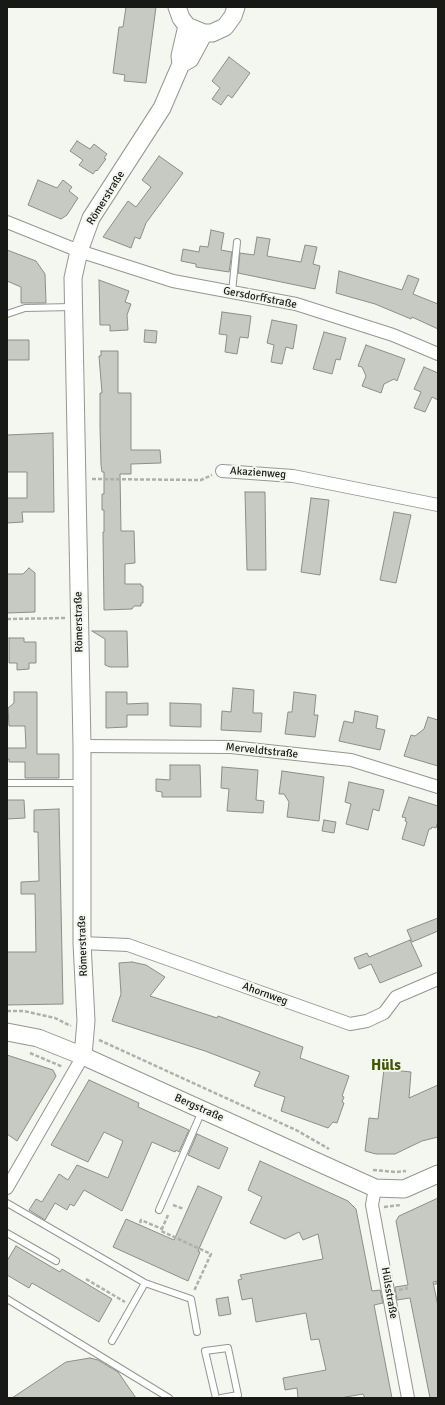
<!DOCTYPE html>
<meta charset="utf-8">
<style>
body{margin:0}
#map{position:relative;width:445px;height:1405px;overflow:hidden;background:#f4f7ef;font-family:Signika,sans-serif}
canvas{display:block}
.frame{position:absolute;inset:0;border:8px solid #181916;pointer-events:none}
</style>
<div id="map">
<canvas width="445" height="1405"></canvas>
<div class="frame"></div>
</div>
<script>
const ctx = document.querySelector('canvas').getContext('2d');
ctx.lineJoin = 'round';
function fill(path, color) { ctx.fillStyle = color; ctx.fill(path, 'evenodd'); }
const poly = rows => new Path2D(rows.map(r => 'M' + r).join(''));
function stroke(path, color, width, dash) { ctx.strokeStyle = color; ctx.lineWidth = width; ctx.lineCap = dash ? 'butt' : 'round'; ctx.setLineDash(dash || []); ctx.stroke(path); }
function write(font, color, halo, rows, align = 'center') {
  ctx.font = font + ' Signika,sans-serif'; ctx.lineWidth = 4; ctx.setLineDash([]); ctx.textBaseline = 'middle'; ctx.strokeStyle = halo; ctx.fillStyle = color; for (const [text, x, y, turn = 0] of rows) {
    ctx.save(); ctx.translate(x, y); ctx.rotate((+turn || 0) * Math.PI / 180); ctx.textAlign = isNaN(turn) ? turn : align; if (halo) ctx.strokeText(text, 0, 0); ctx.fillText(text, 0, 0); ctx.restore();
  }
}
const building = poly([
 [126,7,156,7,146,83,124,81,125,75,113,73,119,27,123,27,126,7],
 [229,57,250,73,232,98,228,95,221,105,212,99,220,88,212,81,229,57],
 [77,141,90,149,94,144,107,154,104,158,106,159,97,171,96,170,93,174,79,165,83,160,70,151,77,141],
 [159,156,183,173,146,223,140,239,135,237,131,248,103,237,128,201,136,207,151,187,142,180,159,156],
 [38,180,57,188,63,180,72,187,69,191,78,198,67,215,61,219,28,205,38,180],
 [211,230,224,233,221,250,232,252,229,272,196,267,196,264,181,261,183,249,199,252,200,246,208,247,211,230],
 [257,237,270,239,267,256,301,262,305,245,317,247,313,264,320,266,315,289,238,273,240,253,254,255,257,237],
 [7,250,36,261,45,274,46,303,21,303,21,287,7,281,7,250],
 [339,271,402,290,408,275,419,279,413,294,438,304,438,329,412,317,411,319,375,304,336,293,339,271],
 [99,280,129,291,125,302,131,304,127,315,128,330,110,331,110,325,100,325,99,280],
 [222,312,251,316,248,338,240,337,237,354,225,352,227,335,219,334,222,312],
 [272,320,297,325,293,349,286,347,282,364,271,362,274,345,267,343,272,320],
 [145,330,157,331,156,343,144,342,145,330],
 [324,332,346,338,340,360,336,359,332,374,313,369,324,332],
 [7,340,29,340,29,360,7,360,7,340],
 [366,345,405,359,397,381,394,379,384,384,381,393,362,386,366,376,362,367,358,366,366,345],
 [101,351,118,351,118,393,131,393,131,450,160,450,161,463,131,464,131,474,120,474,121,531,134,531,135,563,125,564,125,584,141,584,141,586,143,586,143,603,141,603,141,606,134,606,132,609,104,610,103,532,104,532,104,510,102,510,102,494,104,494,104,472,102,472,101,465,100,426,100,393,102,393,99,356,101,356,101,351],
 [424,367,438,373,438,400,432,397,425,412,414,408,421,392,414,389,424,367],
 [53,433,54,512,22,512,23,522,7,523,7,498,27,498,27,472,7,472,7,435,53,433],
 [245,492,265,492,266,570,247,570,245,492],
 [311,498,329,500,320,575,301,572,311,498],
 [394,512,411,515,396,583,380,580,394,512],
 [29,568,35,573,35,612,7,613,7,574,23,574,29,568],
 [92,631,127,631,128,667,110,667,105,665,105,639,92,631],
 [9,638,24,638,24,642,36,642,36,663,29,663,29,669,17,670,17,663,9,663,9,638],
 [233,688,254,690,253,713,262,713,261,732,221,730,222,711,231,712,233,688],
 [14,692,37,692,37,754,59,754,59,778,25,778,25,762,9,762,9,759,7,759,7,748,26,748,25,726,9,726,8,708,14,703,14,692],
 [106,692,127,692,127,704,148,703,148,715,127,715,127,727,106,728,106,692],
 [294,692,316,695,314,715,318,715,315,737,285,734,288,712,292,712,294,692],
 [170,703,201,704,201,727,170,726,170,703],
 [355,711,378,716,376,728,385,730,380,750,339,741,344,721,353,723,355,711],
 [428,717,438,720,438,766,404,756,411,735,415,736,424,729,428,717],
 [170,765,200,765,201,797,162,797,162,792,156,791,156,779,170,780,170,765],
 [222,767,258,770,256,800,264,801,263,813,227,811,229,789,221,788,222,767],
 [282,771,324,777,319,821,287,817,289,802,284,794,279,794,282,771],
 [349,782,384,790,379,811,373,809,368,830,346,824,351,804,345,802,349,782],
 [409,797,438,806,438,821,436,828,432,827,431,829,429,829,424,846,402,839,407,822,405,821,406,818,402,817,409,797],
 [7,800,24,800,25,818,7,819,7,800],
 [59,809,63,1004,7,1005,7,952,36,952,35,894,21,894,21,882,39,881,38,832,34,832,34,810,59,809],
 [324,820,336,822,334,833,322,831,324,820],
 [438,918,438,931,412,942,407,930,438,918],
 [410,940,422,966,380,983,371,964,359,969,354,958,367,953,369,957,410,940],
 [132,962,146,965,165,977,150,996,217,1018,218,1016,303,1047,300,1058,349,1076,342,1096,344,1097,342,1102,344,1103,337,1123,333,1122,328,1128,281,1111,285,1097,254,1086,260,1072,205,1051,112,1021,121,994,119,963,132,962],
 [7,1055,53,1070,56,1076,17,1141,7,1134,7,1055],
 [384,1069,411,1072,409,1098,438,1085,438,1137,422,1141,395,1154,376,1154,365,1151,369,1118,378,1119,384,1069],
 [89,1080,139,1103,138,1107,189,1130,179,1152,176,1150,175,1152,152,1142,122,1211,84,1190,74,1206,70,1204,67,1210,55,1203,45,1220,29,1210,36,1199,42,1202,59,1174,68,1180,77,1165,108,1178,123,1141,104,1132,88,1162,51,1145,89,1080],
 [197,1134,228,1148,219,1169,188,1155,197,1134],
 [260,1161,348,1201,356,1209,372,1291,380,1290,383,1303,374,1305,392,1398,365,1398,363,1394,340,1398,298,1398,297,1388,285,1390,283,1378,326,1370,319,1339,311,1340,306,1313,256,1322,252,1298,242,1300,238,1280,242,1279,240,1275,323,1259,318,1234,303,1240,299,1232,285,1239,250,1223,262,1197,248,1190,260,1161],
 [198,1186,222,1197,198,1251,200,1252,188,1281,113,1247,126,1219,174,1240,198,1186],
 [438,1198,438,1281,433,1282,438,1306,438,1398,430,1398,410,1298,397,1300,395,1287,408,1285,396,1221,399,1216,438,1198],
 [16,1246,60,1272,62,1269,112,1299,99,1322,32,1283,29,1288,7,1275,7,1261,16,1246],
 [228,1297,231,1314,219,1316,216,1299,228,1297],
 [90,1358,98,1360,118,1372,136,1398,12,1398,66,1362,90,1358]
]);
const path = poly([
 [92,479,201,480,212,475],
 [7,619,65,618],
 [7,1011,24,1011,55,1018,71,1026],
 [99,1040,296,1130,329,1149],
 [30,1053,63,1067],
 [373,1170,396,1172,406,1171],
 [173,1205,184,1209],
 [384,1207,401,1205],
 [168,1215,161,1231,211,1254,194,1291],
 [140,1223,141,1220,162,1229],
 [86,1279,125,1302],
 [434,1284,438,1283],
 [399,1290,408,1288]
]);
const lane = poly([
 [232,292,237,242],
 [7,314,25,308,72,307],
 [7,783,80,783],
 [7,1203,145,1283,191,1299,197,1332],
 [159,1210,202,1111],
 [7,1233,56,1261],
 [7,1299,169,1398],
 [112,1341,145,1283],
 [216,1398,205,1351,228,1348,238,1395,221,1398]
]);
const street = poly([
 [7,222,79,251,173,281,296,304,393,335,438,354],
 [222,471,293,476,438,505],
 [82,746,231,747,351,760,438,787],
 [82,943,128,945,350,1024,367,1021,384,1013,396,997,438,979],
 [7,1188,83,1056],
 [375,1188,372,1205,408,1398]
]);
const secondary = poly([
 [177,7,181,18,187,26,204,33,212,33,225,27,233,16,236,7],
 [181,64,190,59,204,33],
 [7,1032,38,1038,83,1056,375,1188,404,1189,438,1174],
 [83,1056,86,1021,82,943,82,746,73,278,79,251,91,218,162,108,181,64,180,56,187,26]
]);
const streetNames = [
 ["Römerstraße",106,198,-58],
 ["Gersdorffstraße",260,298,11],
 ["Akazienweg",258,473,4],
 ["Römerstraße",79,622,-91],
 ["Merveldtstraße",262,751,6],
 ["Römerstraße",83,946,-92],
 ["Ahornweg",265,994,20],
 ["Bergstraße",199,1108,24],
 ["Hülsstraße",389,1293,80]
];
const districtNames = [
 ["Hüls",386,1066]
];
fill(building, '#c7cac2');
stroke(building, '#8b8e87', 1);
stroke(lane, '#94978f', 8);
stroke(street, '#94978f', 14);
stroke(secondary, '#94978f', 19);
stroke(path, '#aeb1aa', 2.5, [4, 2]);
stroke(lane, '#fff', 6);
stroke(street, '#fff', 12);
stroke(secondary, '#fff', 17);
write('11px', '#181916', '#f4f7ef', streetNames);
write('bold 15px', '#435504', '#f4f7ef', districtNames);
</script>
